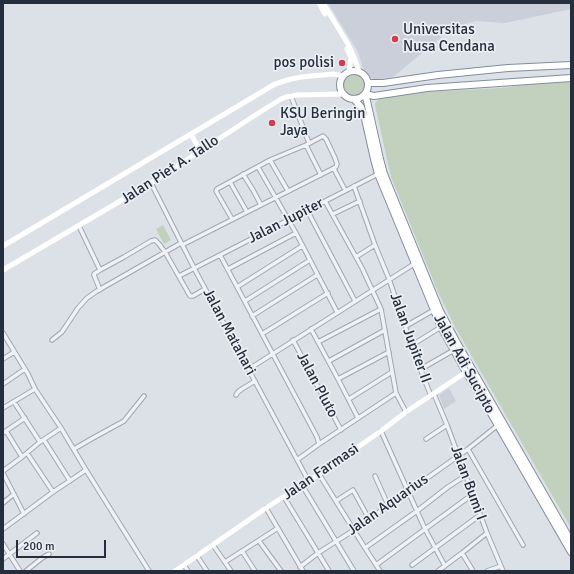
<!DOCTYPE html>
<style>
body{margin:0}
#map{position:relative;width:574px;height:574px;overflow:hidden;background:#dce0e7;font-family:Signika,sans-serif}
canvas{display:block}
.frame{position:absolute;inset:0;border:4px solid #252e3d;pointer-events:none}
.scale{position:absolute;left:16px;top:540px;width:90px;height:18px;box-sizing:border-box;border:2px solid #252e3d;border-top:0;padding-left:5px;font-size:12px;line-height:14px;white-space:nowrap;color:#252e3d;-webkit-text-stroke:3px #ebeff4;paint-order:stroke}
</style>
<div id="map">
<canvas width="574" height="574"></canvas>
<div class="frame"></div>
<div class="scale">200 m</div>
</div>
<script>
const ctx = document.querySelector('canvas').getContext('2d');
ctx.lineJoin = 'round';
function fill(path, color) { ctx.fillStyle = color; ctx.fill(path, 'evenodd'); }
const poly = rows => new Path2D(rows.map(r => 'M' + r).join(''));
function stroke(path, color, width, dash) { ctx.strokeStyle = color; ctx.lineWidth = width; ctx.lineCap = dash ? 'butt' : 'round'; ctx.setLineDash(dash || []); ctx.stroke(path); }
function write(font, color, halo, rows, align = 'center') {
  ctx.font = font + ' Signika,sans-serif'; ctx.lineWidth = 3.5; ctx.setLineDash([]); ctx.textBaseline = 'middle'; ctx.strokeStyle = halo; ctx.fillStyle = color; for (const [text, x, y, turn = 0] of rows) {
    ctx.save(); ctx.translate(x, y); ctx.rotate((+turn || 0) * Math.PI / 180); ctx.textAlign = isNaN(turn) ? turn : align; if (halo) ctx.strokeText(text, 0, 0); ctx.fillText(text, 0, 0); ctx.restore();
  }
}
const built = poly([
 [328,3,571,3,571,9,505,23,476,21,462,25,450,30,393,77,376,80,370,77,364,71,358,52],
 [449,388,456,401,444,409,439,395]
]);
const green = poly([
 '344 85a10 10 0 1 1 20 0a10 10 0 1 1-20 0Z',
 [558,81,571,81,571,528,455,327,438,292,391,177,375,105,376,102,379,99,423,92,501,88],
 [163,225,171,240,164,244,156,229]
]);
const street = poly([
 [291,96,309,143],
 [270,160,288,191],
 [334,169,344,188],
 [243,174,253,190,261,205],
 [230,182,247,212],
 [151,183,194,268,308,480],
 [354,186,375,245,389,279,416,358,431,396],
 [307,210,355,301],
 [333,214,360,201],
 [232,219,216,191,217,189,270,160,306,145],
 [79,226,100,270],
 [296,233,337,312],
 [182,245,336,167,337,164,335,158,326,139,323,136,306,145,321,175],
 [220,255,317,437,319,444,297,460],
 [356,257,375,245],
 [228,269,296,233,258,167],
 [179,276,378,174],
 [237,287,302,246],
 [100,290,94,275,94,274,100,270,124,257,151,241,155,240,159,244,165,252,190,296,193,296,205,289],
 [245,301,310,260],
 [252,316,317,275],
 [406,326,434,310],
 [311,329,338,379,358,418],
 [3,333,28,374,35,389,61,428,86,470,149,571],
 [262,334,328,293],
 [52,340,62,332,78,308,87,298,97,291,181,243],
 [293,340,318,387,341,430],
 [318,342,381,309],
 [412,345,441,327],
 [3,359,14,352],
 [329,361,385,330],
 [249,369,414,264],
 [421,369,454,350],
 [338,379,389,352],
 [3,384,25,369],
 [396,393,406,412],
 [434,394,447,425,487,533,503,571],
 [236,395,238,392,242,389,255,381],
 [349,399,392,372],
 [14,402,40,442],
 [3,408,35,389],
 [6,431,22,457],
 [381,431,425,529,445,566],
 [3,433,25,418],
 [426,439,447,425],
 [44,440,70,481],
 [319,444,396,393,381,309,362,268,325,201],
 [74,449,93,438,124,421,144,396],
 [468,449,523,545],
 [27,453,53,492],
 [3,471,22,457,40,442,61,428],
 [3,473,24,514],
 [319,474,365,548],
 [375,476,388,505],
 [302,485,354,571],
 [284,497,329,571],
 [336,501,353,490,369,519],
 [3,503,14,494],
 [266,508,303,571],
 [3,529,53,492,86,470],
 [259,541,281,571],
 [3,544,20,571],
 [213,545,231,571],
 [242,551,255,571],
 [462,553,473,571],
 [197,556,207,571],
 [3,559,37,533],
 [225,562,278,528],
 [184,565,188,571],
 [376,565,473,494],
 [412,565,480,515],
 [300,567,318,553,354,530,468,449,498,425],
 [26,571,42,558,49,554],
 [380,571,365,548,417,511,448,487,465,476],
 [438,571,462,553,487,533],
 [487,571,501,566]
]);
const secondary = poly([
 [319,3,325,14],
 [323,3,348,44,354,57,359,71],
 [347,49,351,58,349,71],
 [191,134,200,151],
 [3,246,275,84,291,79,301,77,333,74,343,76],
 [3,270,151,183,257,114,281,99,286,97,297,95,344,94],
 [175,571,266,508,319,474,381,431,406,412,466,372]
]);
const highway = poly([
 '340 85a14 14 0 1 1 28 0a14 14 0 1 1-28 0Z',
 [369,83,383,83,438,75,508,68,571,65],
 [365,94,374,96,427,88,571,78],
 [365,95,367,101,380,159,384,174,440,311,456,341,571,541],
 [354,99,361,107,365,119,374,159,378,174,441,327,466,372,485,403,571,552]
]);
const markers = [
 [395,39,4,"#d13c4f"],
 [342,63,4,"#d13c4f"],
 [272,123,4,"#d13c4f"]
];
const poiNames = [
 ["Universitas",403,30],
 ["Nusa Cendana",403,47],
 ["pos polisi",334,63,"right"],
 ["KSU Beringin",280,114],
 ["Jaya",280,131]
];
const streetNames = [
 ["Jalan Piet A. Tallo",170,170,-33],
 ["Jalan Jupiter",286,221,-27],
 ["Jalan Matahari",229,332,62],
 ["Jalan Jupiter II",410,338,70],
 ["Jalan Adi Sucipto",464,364,61],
 ["Jalan Pluto",317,385,62],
 ["Jalan Farmasi",321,472,-34],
 ["Jalan Bumi I",468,483,70],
 ["Jalan Aquarius",388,505,-35]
];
fill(built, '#cacfd9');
fill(green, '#c1d1bd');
stroke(street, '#a1a7b1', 5.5);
stroke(highway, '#838d9e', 8);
stroke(street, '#eff1f5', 3.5);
stroke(secondary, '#fff', 5);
stroke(highway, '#fff', 6);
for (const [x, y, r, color] of markers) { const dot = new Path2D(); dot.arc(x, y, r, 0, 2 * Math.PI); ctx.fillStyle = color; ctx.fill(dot); stroke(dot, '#ebeff4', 1.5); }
write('15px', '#252e3d', '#ebeff4', poiNames, 'left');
write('15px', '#252e3d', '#ebeff4', streetNames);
</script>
